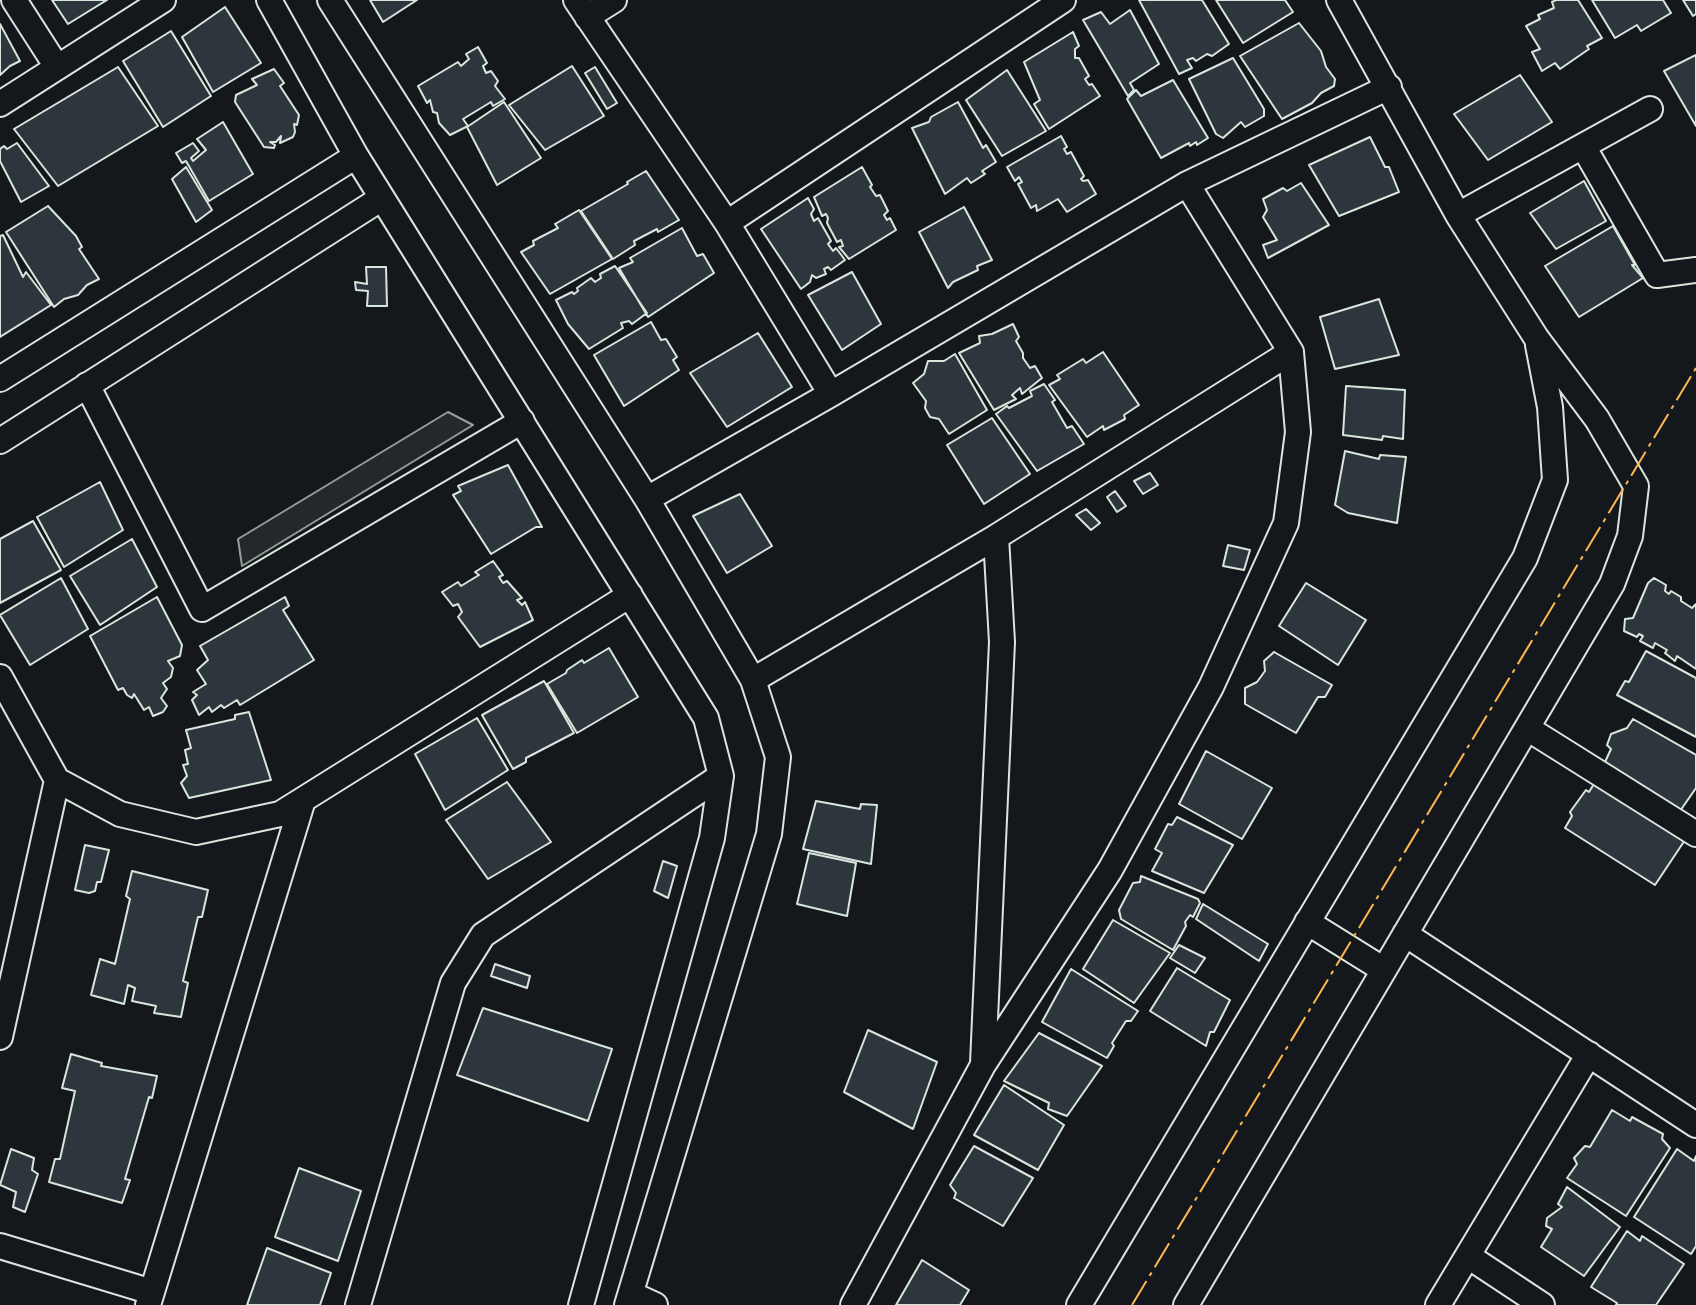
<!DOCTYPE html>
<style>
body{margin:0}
canvas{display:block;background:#14181c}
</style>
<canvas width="1696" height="1305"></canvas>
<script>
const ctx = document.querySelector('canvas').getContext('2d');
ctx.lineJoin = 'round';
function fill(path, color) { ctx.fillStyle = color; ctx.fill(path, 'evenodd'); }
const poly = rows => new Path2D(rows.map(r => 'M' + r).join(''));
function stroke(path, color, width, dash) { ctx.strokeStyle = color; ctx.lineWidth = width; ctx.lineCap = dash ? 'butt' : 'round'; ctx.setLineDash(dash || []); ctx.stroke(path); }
const parking = poly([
 [448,412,473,425,242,566,238,539,448,412]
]);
const building = poly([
 [52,0,107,0,68,24,52,0],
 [370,0,417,0,383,22,370,0],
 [1139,0,1202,0,1229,44,1212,56,1207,54,1196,61,1193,58,1187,60,1192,68,1179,74,1139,0],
 [1216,0,1285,0,1293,12,1243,43,1216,0],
 [1556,0,1578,0,1602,38,1587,46,1589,49,1560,69,1555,63,1542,71,1532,52,1540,49,1526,26,1540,19,1538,15,1554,8,1552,2,1556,0],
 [1592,0,1663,0,1671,13,1641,31,1637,25,1615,38,1592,0],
 [1683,0,1696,0,1696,14,1693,16,1683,0],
 [225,7,261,63,213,92,182,37,225,7],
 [1130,10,1159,64,1130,83,1134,90,1128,96,1083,20,1101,12,1110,24,1130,10],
 [1299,23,1321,51,1326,67,1335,79,1334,86,1321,93,1312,103,1282,119,1240,56,1299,23],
 [0,24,20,61,10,66,0,75,0,24],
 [171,31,211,96,163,127,123,61,171,31],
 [1073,32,1079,46,1075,49,1075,58,1079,58,1089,76,1085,79,1089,85,1092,84,1100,96,1049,129,1034,104,1040,100,1024,62,1073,32],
 [478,47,487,63,483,66,486,73,491,71,498,81,495,86,505,99,493,106,491,102,463,119,468,126,450,135,439,123,437,113,433,112,430,100,427,103,418,86,458,62,461,66,469,59,466,54,478,47],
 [1696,55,1696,126,1664,71,1696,55],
 [1233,58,1264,109,1264,116,1245,127,1241,122,1223,138,1216,134,1189,79,1233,58],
 [572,66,604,116,545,150,509,105,572,66],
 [118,67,158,126,58,186,14,129,118,67],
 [595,67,617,103,607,109,585,73,595,67],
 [274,69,284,83,280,86,299,115,297,125,294,124,295,132,293,137,280,143,281,136,276,142,270,142,275,145,274,148,264,147,235,102,236,95,257,85,252,79,274,69],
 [1007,70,1046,131,1002,156,966,100,1007,70],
 [1520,75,1552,122,1488,160,1454,114,1520,75],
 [1173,80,1208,138,1197,145,1196,142,1190,146,1189,143,1161,158,1127,99,1136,90,1141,96,1173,80],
 [504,102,541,158,497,185,467,127,504,102],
 [958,102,983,148,986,145,996,162,982,171,985,174,971,183,967,178,945,194,912,128,929,122,931,117,958,102],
 [223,122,253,174,209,201,186,161,182,163,176,153,193,143,199,151,191,158,193,161,206,150,197,139,223,122],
 [1061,136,1067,147,1064,149,1067,154,1071,152,1084,176,1081,179,1083,181,1088,180,1096,194,1067,212,1058,199,1037,211,1036,205,1031,208,1018,184,1022,182,1019,177,1015,181,1007,167,1061,136],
 [1370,137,1385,167,1389,167,1399,192,1339,216,1309,165,1370,137],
 [17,143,49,186,21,202,0,161,0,149,4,146,7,149,17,143],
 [186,167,212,210,196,222,172,179,186,167],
 [862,167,872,185,870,187,876,196,880,195,888,211,884,215,887,220,890,218,896,230,849,259,839,247,843,246,841,240,837,242,827,223,828,218,826,214,822,216,814,197,862,167],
 [646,171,679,220,658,232,657,229,634,241,635,245,613,259,581,211,628,184,627,182,646,171],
 [1584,181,1606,221,1556,249,1530,213,1584,181],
 [1301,183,1329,225,1268,258,1263,245,1277,240,1263,217,1267,210,1263,199,1283,188,1287,191,1301,183],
 [808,198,814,209,811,214,814,221,818,218,831,241,828,244,833,251,836,248,845,260,831,270,828,267,824,269,826,274,816,278,812,275,810,282,801,289,761,229,808,198],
 [48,206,76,236,82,247,79,249,99,279,87,285,78,295,64,299,54,307,6,232,48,206],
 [964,207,992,260,977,266,978,270,953,282,948,288,919,232,964,207],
 [579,210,612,259,550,294,521,252,534,245,533,241,558,228,555,224,579,210],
 [1613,226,1635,265,1632,265,1643,278,1579,317,1545,266,1613,226],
 [682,228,697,256,703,254,714,273,648,317,619,268,633,262,630,258,682,228],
 [3,235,23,277,26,272,51,305,0,337,0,236,3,235],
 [615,266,647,313,632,324,629,321,621,323,623,328,589,349,568,324,556,300,572,292,574,294,578,291,577,288,591,278,595,282,601,278,600,274,615,266],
 [366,267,386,267,387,306,367,306,368,291,356,290,355,282,367,284,366,267],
 [852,272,881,324,842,350,808,295,852,272],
 [1379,299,1399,355,1335,369,1320,317,1379,299],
 [651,322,661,340,666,339,677,357,673,360,679,370,624,406,594,355,651,322],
 [1013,324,1019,337,1016,341,1023,353,1023,358,1030,368,1035,366,1042,378,1022,394,1020,388,1012,395,1016,399,994,410,959,353,980,343,979,336,992,334,1013,324],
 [758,333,792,387,727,427,690,373,758,333],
 [1103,352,1139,405,1124,415,1125,419,1104,430,1103,426,1087,437,1049,385,1060,379,1057,375,1083,359,1086,363,1103,352],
 [955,354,987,410,949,434,939,419,930,417,925,408,926,401,913,383,924,374,928,361,944,361,955,354],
 [1044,384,1055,400,1052,402,1067,428,1072,426,1084,444,1037,471,996,414,1007,406,1009,408,1032,396,1030,391,1044,384],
 [1346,386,1405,390,1403,439,1383,436,1382,440,1343,435,1346,386],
 [992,418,1030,474,984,504,947,445,992,418],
 [1345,451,1379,459,1380,455,1406,457,1397,523,1348,513,1335,505,1345,451],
 [508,465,542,527,536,527,491,554,453,495,461,491,458,486,508,465],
 [1150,473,1158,485,1143,494,1134,481,1150,473],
 [100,482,123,530,64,567,37,517,100,482],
 [1115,491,1126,506,1117,512,1107,497,1115,491],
 [740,494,772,546,727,573,693,516,740,494],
 [1086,509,1100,523,1091,530,1076,515,1086,509],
 [33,521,61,570,0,603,0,539,33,521],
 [132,539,157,587,100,625,70,576,132,539],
 [1228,545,1250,550,1244,570,1223,566,1228,545],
 [493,561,503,575,499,577,503,583,507,581,522,598,517,600,522,605,525,602,533,620,480,647,458,617,462,612,458,604,453,606,442,592,458,582,461,586,479,575,475,572,493,561],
 [61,578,88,629,30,665,0,615,61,578],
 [1654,578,1666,585,1665,591,1669,594,1671,591,1681,597,1681,601,1692,608,1696,604,1696,669,1677,656,1675,661,1665,653,1667,650,1655,643,1653,648,1640,641,1643,636,1639,634,1637,637,1624,631,1625,619,1633,618,1648,583,1654,578],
 [1306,583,1366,620,1338,665,1279,626,1306,583],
 [157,597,182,645,180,656,168,661,173,668,171,677,163,683,167,689,161,698,167,706,163,712,153,716,149,707,144,710,134,694,132,698,127,695,123,688,118,690,90,636,157,597],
 [285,597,289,606,283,610,314,660,240,705,237,700,224,708,221,705,212,712,209,707,199,715,192,700,197,695,193,692,206,684,197,670,208,660,200,646,285,597],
 [609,648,638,697,577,733,547,684,566,673,567,670,582,660,584,663,609,648],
 [1646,651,1696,678,1696,737,1617,695,1625,681,1629,682,1646,651],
 [1274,652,1332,685,1325,697,1318,697,1296,733,1245,704,1245,688,1257,682,1265,671,1264,661,1274,652],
 [544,681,574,733,526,758,526,762,513,769,482,715,544,681],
 [249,712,271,780,189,798,181,783,187,776,183,765,188,764,185,750,191,748,186,730,235,719,235,715,249,712],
 [477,718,508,770,445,810,415,754,477,718],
 [1633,719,1696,755,1696,788,1680,811,1605,762,1611,749,1607,745,1611,734,1627,728,1633,719],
 [1206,751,1272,788,1242,839,1179,804,1206,751],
 [1597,779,1687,837,1655,885,1565,828,1572,816,1570,812,1586,790,1589,792,1597,779],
 [507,782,551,842,488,879,446,820,507,782],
 [816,801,860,809,861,804,877,805,871,864,803,849,816,801],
 [1177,817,1233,845,1204,893,1152,871,1162,853,1155,849,1168,824,1172,825,1177,817],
 [85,845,109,850,101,882,97,882,95,891,89,893,75,890,85,845],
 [809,853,856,863,847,916,797,904,809,853],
 [663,861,677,866,668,898,654,891,663,861],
 [132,871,208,890,202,917,198,917,183,981,188,983,181,1017,154,1013,156,1006,132,1001,135,988,128,985,124,1004,91,995,100,959,115,964,130,899,126,896,132,871],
 [1141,876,1198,899,1200,903,1193,917,1190,915,1185,922,1186,926,1173,950,1121,919,1119,910,1133,883,1140,882,1141,876],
 [1203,904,1268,944,1259,961,1196,919,1203,904],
 [1113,920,1170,953,1134,1003,1083,969,1113,920],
 [1179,945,1205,958,1195,973,1170,958,1179,945],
 [495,964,530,976,527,988,491,976,495,964],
 [1177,968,1230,1000,1214,1032,1210,1032,1206,1046,1150,1011,1177,968],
 [1071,969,1138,1011,1131,1021,1126,1021,1112,1043,1114,1046,1107,1058,1042,1022,1071,969],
 [483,1008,612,1049,588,1121,457,1075,483,1008],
 [868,1030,937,1062,913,1129,844,1092,868,1030],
 [1039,1033,1102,1066,1067,1116,1048,1109,1049,1103,1004,1081,1039,1033],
 [71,1054,102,1063,101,1066,157,1076,152,1098,149,1097,125,1179,130,1180,122,1203,49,1182,55,1159,60,1159,75,1091,62,1088,71,1054],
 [1004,1085,1064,1125,1038,1170,974,1135,1004,1085],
 [1612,1110,1630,1121,1632,1117,1663,1134,1662,1139,1670,1148,1626,1216,1567,1178,1577,1164,1574,1158,1585,1146,1590,1147,1612,1110],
 [974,1146,1033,1178,1003,1226,954,1198,956,1193,950,1185,974,1146],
 [11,1149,34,1158,32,1170,38,1174,25,1212,13,1207,16,1192,0,1185,11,1149],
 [1677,1149,1694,1161,1696,1156,1696,1246,1691,1254,1634,1217,1677,1149],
 [299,1168,361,1191,338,1261,275,1237,299,1168],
 [1567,1187,1620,1227,1584,1276,1541,1247,1552,1229,1546,1226,1547,1218,1562,1207,1558,1204,1567,1187],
 [1627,1231,1640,1241,1642,1236,1684,1264,1656,1305,1616,1305,1617,1303,1591,1287,1627,1231],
 [267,1248,331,1273,320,1305,247,1305,267,1248],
 [922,1260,969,1290,960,1305,896,1305,922,1260]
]);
const minor = poly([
 [14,0,57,67],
 [269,0,356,156,706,718,721,776,712,838,581,1305],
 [330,0,647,499,753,680,778,757,769,834,627,1305],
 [576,0,727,223,831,394],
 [587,17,614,0],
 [0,104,163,0],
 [1583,146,1657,275,1696,270],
 [1458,215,1650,109],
 [727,223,1063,0],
 [0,379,356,156],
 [87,385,202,609,522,421],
 [0,441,382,198],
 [647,499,831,394,1187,184,1389,87],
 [0,677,57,780,120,814,196,832,280,814,630,595],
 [753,680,996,537,1291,352],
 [1527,728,1696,834],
 [1307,922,1384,970],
 [1405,934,1696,1125],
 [0,1037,57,780],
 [983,1063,1002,642,996,537],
 [0,1246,152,1292],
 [1468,1256,1542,1305],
 [631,1294,655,1305],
 [148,1305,303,800],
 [358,1305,453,983,483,935,721,776],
 [853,1305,983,1065,1110,870,1211,687,1286,523,1298,432,1291,352,1187,184],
 [1079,1305,1525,558,1555,480,1550,407,1538,345],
 [1186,1305,1612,584,1630,536,1636,486,1597,419,1537,339,1458,215,1339,0],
 [1438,1305,1589,1054]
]);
const power = poly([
 [1132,1305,1696,368]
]);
fill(parking, '#24282b');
stroke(parking, '#939e99', 2);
fill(building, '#2c363c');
stroke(building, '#d8e6dc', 2);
stroke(minor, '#d8e6dc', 28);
stroke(minor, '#14181c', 24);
stroke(power, '#ffb74d', 2, [28, 6, 4, 6]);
</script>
